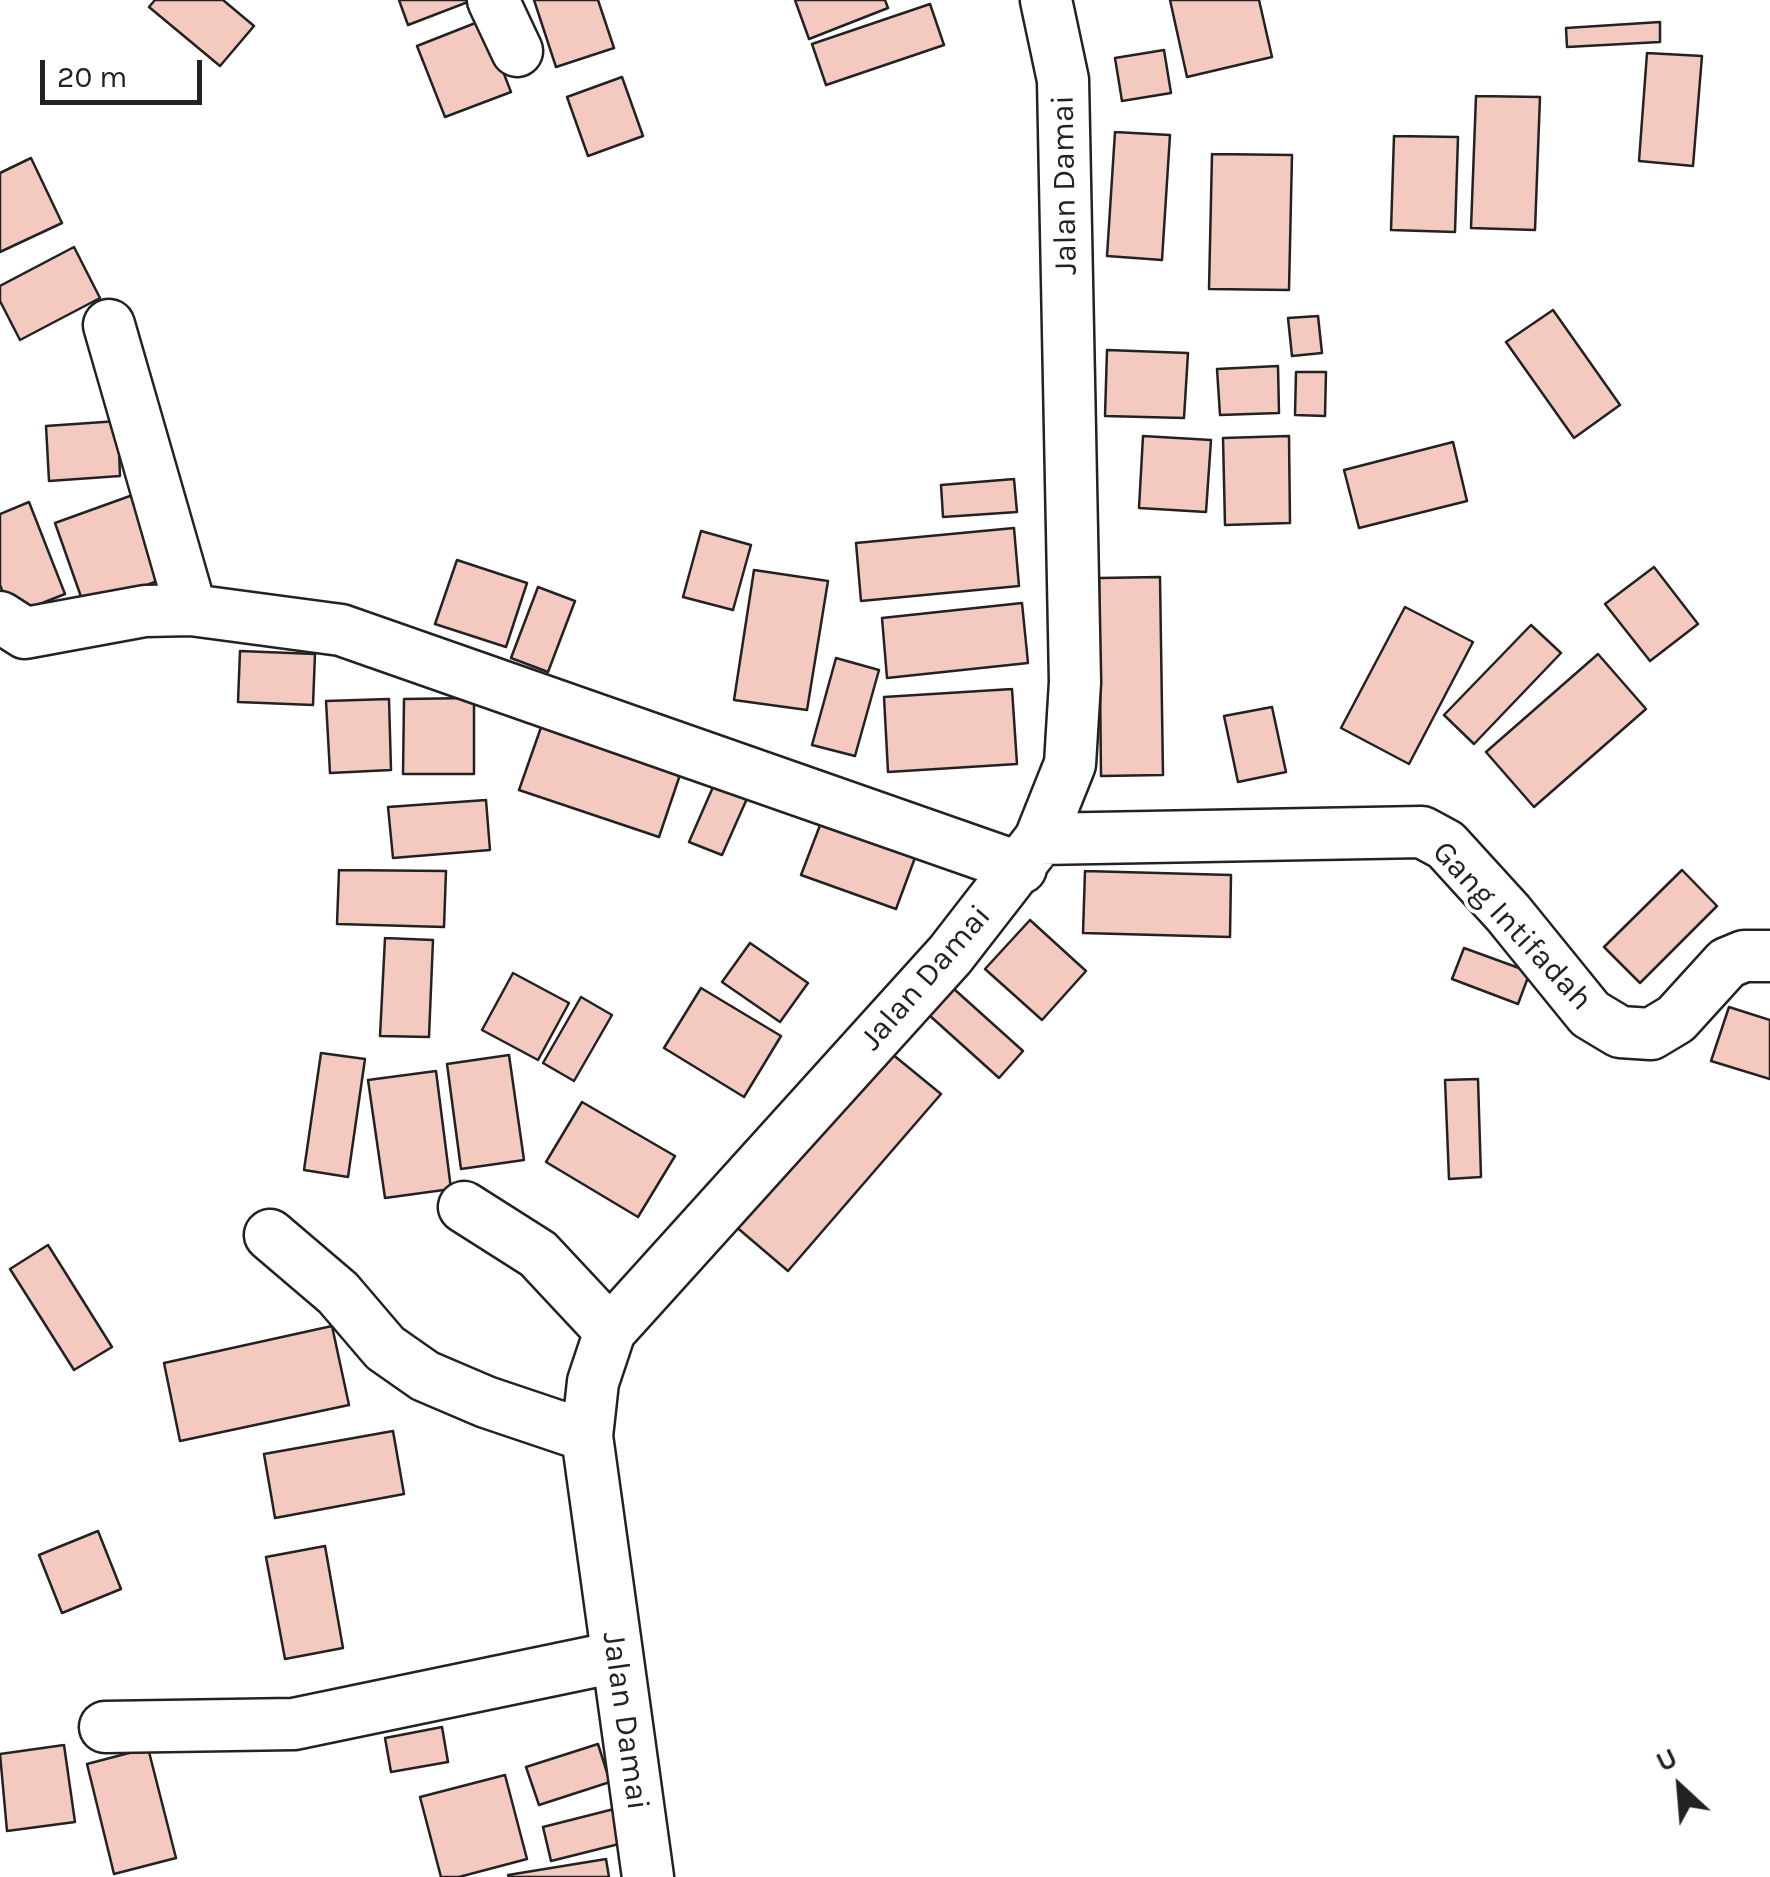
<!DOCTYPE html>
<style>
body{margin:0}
#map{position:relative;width:1770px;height:1877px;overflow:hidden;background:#fff;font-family:Karla,sans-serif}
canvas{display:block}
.north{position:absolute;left:1630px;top:1737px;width:100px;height:100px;-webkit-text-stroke:8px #fff;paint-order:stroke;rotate:334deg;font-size:28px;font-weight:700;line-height:40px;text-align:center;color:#222}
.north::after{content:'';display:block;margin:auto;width:35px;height:45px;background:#222;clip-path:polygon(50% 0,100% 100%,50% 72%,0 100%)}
.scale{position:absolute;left:40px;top:60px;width:162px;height:45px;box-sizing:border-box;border:5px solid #222;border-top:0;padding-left:12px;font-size:30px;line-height:35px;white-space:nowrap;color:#222;-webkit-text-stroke:8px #fff;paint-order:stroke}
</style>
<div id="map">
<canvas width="1770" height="1877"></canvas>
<div class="north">U</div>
<div class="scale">20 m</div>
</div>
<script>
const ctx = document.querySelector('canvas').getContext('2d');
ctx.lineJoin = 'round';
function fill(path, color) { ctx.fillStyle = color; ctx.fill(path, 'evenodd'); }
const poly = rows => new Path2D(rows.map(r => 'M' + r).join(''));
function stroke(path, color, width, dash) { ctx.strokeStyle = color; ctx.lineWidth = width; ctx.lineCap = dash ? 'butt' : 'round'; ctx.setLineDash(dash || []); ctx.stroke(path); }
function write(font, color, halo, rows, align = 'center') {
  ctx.font = font + ' Karla,sans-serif'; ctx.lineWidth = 8; ctx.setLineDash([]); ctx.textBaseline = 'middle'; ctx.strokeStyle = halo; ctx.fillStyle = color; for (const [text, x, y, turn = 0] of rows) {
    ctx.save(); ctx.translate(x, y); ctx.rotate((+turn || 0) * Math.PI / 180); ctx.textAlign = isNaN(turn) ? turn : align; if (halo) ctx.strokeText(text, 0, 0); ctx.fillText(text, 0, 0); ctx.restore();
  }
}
const building = poly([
 [155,0,223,0,254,26,220,66,149,7,155,0],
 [399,0,473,0,408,25,399,0],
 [534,0,598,0,614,48,556,67,534,0],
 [795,0,885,0,888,8,809,39,795,0],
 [1170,0,1259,0,1272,57,1187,77,1170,0],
 [930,4,944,45,826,85,812,44,930,4],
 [483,20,511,92,445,117,417,46,483,20],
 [1660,22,1660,42,1567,47,1566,28,1660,22],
 [1164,50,1171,93,1122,101,1115,58,1164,50],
 [1647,53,1702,56,1693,166,1639,161,1647,53],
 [622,77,643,136,588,156,567,97,622,77],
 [1476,96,1540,97,1535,230,1471,228,1476,96],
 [1115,132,1170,135,1162,260,1107,256,1115,132],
 [1394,136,1458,137,1455,232,1391,230,1394,136],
 [1212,154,1292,155,1289,290,1209,289,1212,154],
 [31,158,62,223,0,252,0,173,31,158],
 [74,247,100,298,20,340,0,301,0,286,74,247],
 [1553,310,1620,405,1574,438,1506,342,1553,310],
 [1318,316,1322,353,1292,356,1288,318,1318,316],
 [1107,350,1188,353,1184,418,1105,416,1107,350],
 [1278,366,1279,413,1220,415,1217,369,1278,366],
 [1296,372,1326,372,1325,416,1295,415,1296,372],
 [118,421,120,476,49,481,46,426,118,421],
 [1143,436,1211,440,1206,512,1139,508,1143,436],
 [1289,436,1290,523,1225,525,1223,438,1289,436],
 [1453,442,1467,501,1359,528,1344,470,1453,442],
 [1014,479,1017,512,943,517,941,485,1014,479],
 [141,492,171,576,85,608,55,523,141,492],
 [29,502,65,594,12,615,0,585,0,514,29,502],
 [1014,528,1019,586,861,601,856,543,1014,528],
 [701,531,751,545,733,610,683,597,701,531],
 [457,560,527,583,506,647,435,624,457,560],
 [1654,567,1698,624,1650,661,1605,604,1654,567],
 [754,570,828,581,807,710,734,700,754,570],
 [1160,577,1163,775,1101,776,1099,578,1160,577],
 [538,587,575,601,548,672,511,658,538,587],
 [1022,603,1028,663,887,678,882,618,1022,603],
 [1405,607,1473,642,1409,764,1341,728,1405,607],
 [1531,625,1561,653,1474,744,1444,715,1531,625],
 [240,651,315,654,313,705,238,702,240,651],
 [1598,654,1646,709,1534,807,1486,752,1598,654],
 [836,658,879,670,855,756,812,745,836,658],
 [1012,689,1017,764,888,772,884,697,1012,689],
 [474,698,474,774,403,774,404,699,474,698],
 [389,699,391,770,330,773,326,701,389,699],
 [1272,707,1286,772,1238,782,1224,716,1272,707],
 [545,716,684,763,659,837,519,790,545,716],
 [720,771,753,785,722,855,689,842,720,771],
 [486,800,490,850,393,858,388,807,486,800],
 [822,820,916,855,896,909,801,875,822,820],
 [339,870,446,871,444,927,337,924,339,870],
 [1682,870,1717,906,1640,983,1604,947,1682,870],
 [1085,871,1231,875,1230,937,1083,933,1085,871],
 [1030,920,1086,971,1042,1020,985,969,1030,920],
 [385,938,433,940,429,1037,380,1036,385,938],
 [750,943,808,983,780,1022,722,982,750,943],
 [1464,948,1530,972,1518,1004,1452,979,1464,948],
 [513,973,569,1003,538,1060,482,1030,513,973],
 [701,988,781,1036,744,1097,664,1048,701,988],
 [954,989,1023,1051,999,1078,929,1015,954,989],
 [581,997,612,1015,574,1081,543,1063,581,997],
 [1729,1007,1770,1020,1770,1079,1711,1061,1729,1007],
 [886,1049,941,1094,788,1271,734,1225,886,1049],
 [321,1053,365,1059,348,1177,304,1170,321,1053],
 [509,1055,524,1160,461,1169,447,1064,509,1055],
 [436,1071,451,1189,385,1198,368,1080,436,1071],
 [1478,1079,1481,1177,1449,1179,1445,1080,1478,1079],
 [582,1102,675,1156,638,1217,546,1162,582,1102],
 [48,1245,112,1347,74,1370,10,1269,48,1245],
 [332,1326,349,1405,180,1441,164,1363,332,1326],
 [393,1431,404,1494,275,1518,264,1454,393,1431],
 [98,1531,121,1589,62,1613,39,1555,98,1531],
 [325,1546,343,1648,285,1659,266,1557,325,1546],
 [442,1727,448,1762,391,1772,385,1738,442,1727],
 [598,1744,610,1782,539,1805,526,1767,598,1744],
 [64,1745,75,1822,7,1831,0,1754,64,1745],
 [148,1748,176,1858,114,1874,87,1764,148,1748],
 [505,1775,527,1859,459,1877,441,1877,420,1797,505,1775],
 [614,1809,623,1843,551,1861,543,1827,614,1809],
 [606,1859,609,1877,509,1877,508,1875,606,1859]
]);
const minor = poly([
 [493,0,517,51],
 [109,325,191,610,341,630,1021,868],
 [0,617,25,633,145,611,191,610],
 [1040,839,1422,832,1446,845,1508,913,1590,1014,1620,1032,1651,1034,1676,1019,1727,963,1744,956,1770,956],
 [464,1207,538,1254,610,1331],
 [270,1235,338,1293,385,1348,425,1376,486,1402,587,1436],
 [105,1727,294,1724,616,1657],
 [648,1877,587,1436,593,1382,610,1331,950,955,1040,839,1070,764,1075,682,1063,80,1046,0]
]);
const streetNames = [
 ["Jalan Damai",1065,185,-91],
 ["Gang Intifadah",1512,926,47],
 ["Jalan Damai",926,978,-49],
 ["Jalan Damai",625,1721,82]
];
fill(building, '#f3c9c0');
stroke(building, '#222', 2.5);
stroke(minor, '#222', 55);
stroke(minor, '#fff', 50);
write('32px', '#222', '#fff', streetNames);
</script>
